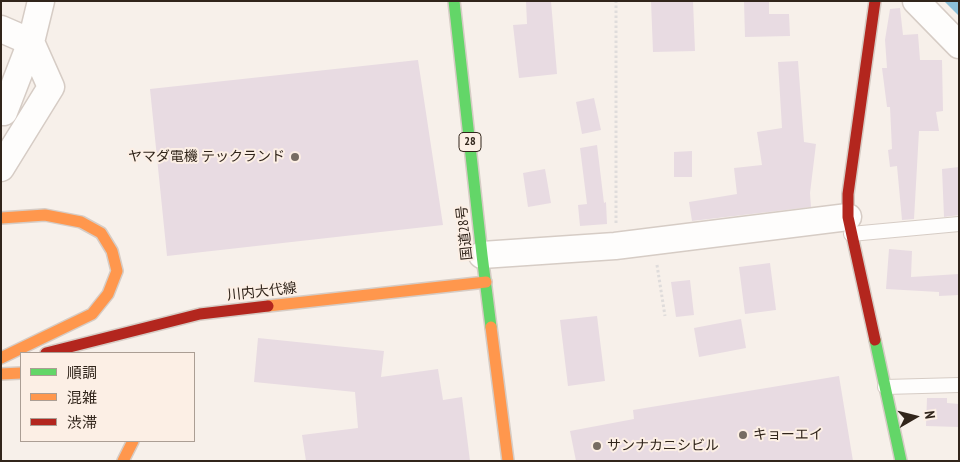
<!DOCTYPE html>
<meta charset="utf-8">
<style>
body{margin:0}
#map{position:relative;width:960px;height:462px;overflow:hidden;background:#f7f0ea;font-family:"PT Sans Narrow","Noto Sans JP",sans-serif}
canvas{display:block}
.frame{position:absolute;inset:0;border:2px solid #31251b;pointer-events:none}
.legend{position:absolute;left:20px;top:352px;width:175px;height:90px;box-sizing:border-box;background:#fcefe5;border:1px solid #ab9e94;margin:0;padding:6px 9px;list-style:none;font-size:15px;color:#31251b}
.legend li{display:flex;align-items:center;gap:10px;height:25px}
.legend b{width:25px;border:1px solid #ab9e94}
.north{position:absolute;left:890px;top:392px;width:50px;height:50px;-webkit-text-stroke:4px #fcefe5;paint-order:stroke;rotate:82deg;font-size:14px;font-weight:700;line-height:20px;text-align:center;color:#31251b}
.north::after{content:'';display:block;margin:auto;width:18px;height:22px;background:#31251b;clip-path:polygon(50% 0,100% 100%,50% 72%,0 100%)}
</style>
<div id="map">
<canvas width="960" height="462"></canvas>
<div class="frame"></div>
<ul class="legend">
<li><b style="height:6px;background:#63d668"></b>順調</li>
<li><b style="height:6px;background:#ff974d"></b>混雑</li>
<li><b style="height:6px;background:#b3261e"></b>渋滞</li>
</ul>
<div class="north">N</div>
</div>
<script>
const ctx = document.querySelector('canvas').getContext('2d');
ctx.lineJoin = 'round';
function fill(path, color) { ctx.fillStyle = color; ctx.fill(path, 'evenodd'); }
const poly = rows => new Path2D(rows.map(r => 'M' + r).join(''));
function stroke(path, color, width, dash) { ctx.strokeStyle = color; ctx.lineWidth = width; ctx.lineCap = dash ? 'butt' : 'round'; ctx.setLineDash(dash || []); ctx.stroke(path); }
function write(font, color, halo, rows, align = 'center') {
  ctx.font = font + ' "PT Sans Narrow","Noto Sans JP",sans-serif'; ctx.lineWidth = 4; ctx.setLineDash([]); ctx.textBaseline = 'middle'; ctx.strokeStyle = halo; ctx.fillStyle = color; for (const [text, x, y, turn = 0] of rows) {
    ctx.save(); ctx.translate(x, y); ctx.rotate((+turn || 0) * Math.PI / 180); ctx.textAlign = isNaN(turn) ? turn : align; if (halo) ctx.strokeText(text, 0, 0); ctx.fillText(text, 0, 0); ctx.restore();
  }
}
const water = poly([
 [944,1,959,1,959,16]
]);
const building = poly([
 [526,1,551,1,557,74,519,78,513,25,527,24],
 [651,1,693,1,695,51,653,52],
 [744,1,769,1,769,14,789,14,790,36,745,37],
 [900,8,903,35,918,34,920,60,942,60,943,111,936,112,939,131,919,131,914,219,902,220,897,166,890,167,888,150,892,149,890,107,887,107,882,68,887,68,885,40,890,9],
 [418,60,443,225,167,256,150,89],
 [798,61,804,142,816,144,810,193,811,207,692,221,689,202,737,194,734,168,762,165,757,132,782,128,778,62],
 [594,98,601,130,582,134,576,102],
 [597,145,604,203,606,202,607,224,580,226,578,205,587,204,580,148],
 [692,151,692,177,674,177,674,152],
 [959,167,959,215,944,217,942,169],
 [545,169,551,203,528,207,523,173],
 [889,249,912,251,911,277,959,274,959,295,939,296,939,292,886,289],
 [770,263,776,310,745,314,739,267],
 [690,280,694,315,676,317,671,282],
 [597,316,605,381,568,386,560,320],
 [741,319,746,348,699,357,694,328],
 [258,338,384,351,381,377,438,369,443,400,462,397,470,461,306,461,302,435,358,428,355,392,254,382],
 [839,376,853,461,576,461,570,431,634,419,633,410],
 [927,398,947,398,947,403,959,404,959,427,926,426]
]);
const path = poly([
 [616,223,616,1],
 [657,265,665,316]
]);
const lane = poly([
 [851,234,959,224],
 [885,387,959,385]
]);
const street = poly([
 [916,1,959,45],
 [1,29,31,42,51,87,1,168],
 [1,110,4,112,31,42,41,1],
 [482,255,615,246,848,217]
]);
const fast = poly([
 [454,1,482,255,491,327],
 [875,340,901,461]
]);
const slow = poly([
 [1,218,45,215,81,222,101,233,112,251,117,271,108,294,92,314,1,358],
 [268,306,486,282],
 [491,327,508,461],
 [1,374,21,373],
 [123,461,133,441]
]);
const jam = poly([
 [875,340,848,217,848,194,875,1],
 [46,353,200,314,268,306]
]);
const markers = [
 [295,157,5,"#766c63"],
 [743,435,5,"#766c63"],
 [597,446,5,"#766c63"]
];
const shields = [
 [470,142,22]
];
const shieldNames = [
 ["28",470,142]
];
const poiNames = [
 ["ヤマダ電機 テックランド",285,157,"right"],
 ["キョーエイ",753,435],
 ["サンナカニシビル",607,446]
];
const streetNames = [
 ["国道28号",465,233,-96],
 ["川内大代線",262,292,-6]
];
fill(water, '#8cbfd8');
fill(building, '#e8dbe2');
stroke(lane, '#d6ccc5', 16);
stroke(street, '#d6ccc5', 29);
stroke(fast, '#d6ccc5', 14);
stroke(slow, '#d6ccc5', 14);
stroke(jam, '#d6ccc5', 14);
stroke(path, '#dfdcdb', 3, [2.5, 2.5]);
stroke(lane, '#fefdfc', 14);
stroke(street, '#fefdfc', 26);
stroke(fast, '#63d668', 11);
stroke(slow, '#ff974d', 11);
stroke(jam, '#b3261e', 11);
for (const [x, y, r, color] of markers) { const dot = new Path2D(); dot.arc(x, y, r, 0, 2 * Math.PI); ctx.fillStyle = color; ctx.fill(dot); stroke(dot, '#fcefe5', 2); }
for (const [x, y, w] of shields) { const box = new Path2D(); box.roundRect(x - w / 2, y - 9.5, w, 19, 4); ctx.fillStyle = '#fcefe5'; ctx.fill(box); stroke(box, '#31251b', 1); }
write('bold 12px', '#31251b', null, shieldNames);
write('14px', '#31251b', '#fcefe5', poiNames, 'left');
write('14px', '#31251b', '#fcefe5', streetNames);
</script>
